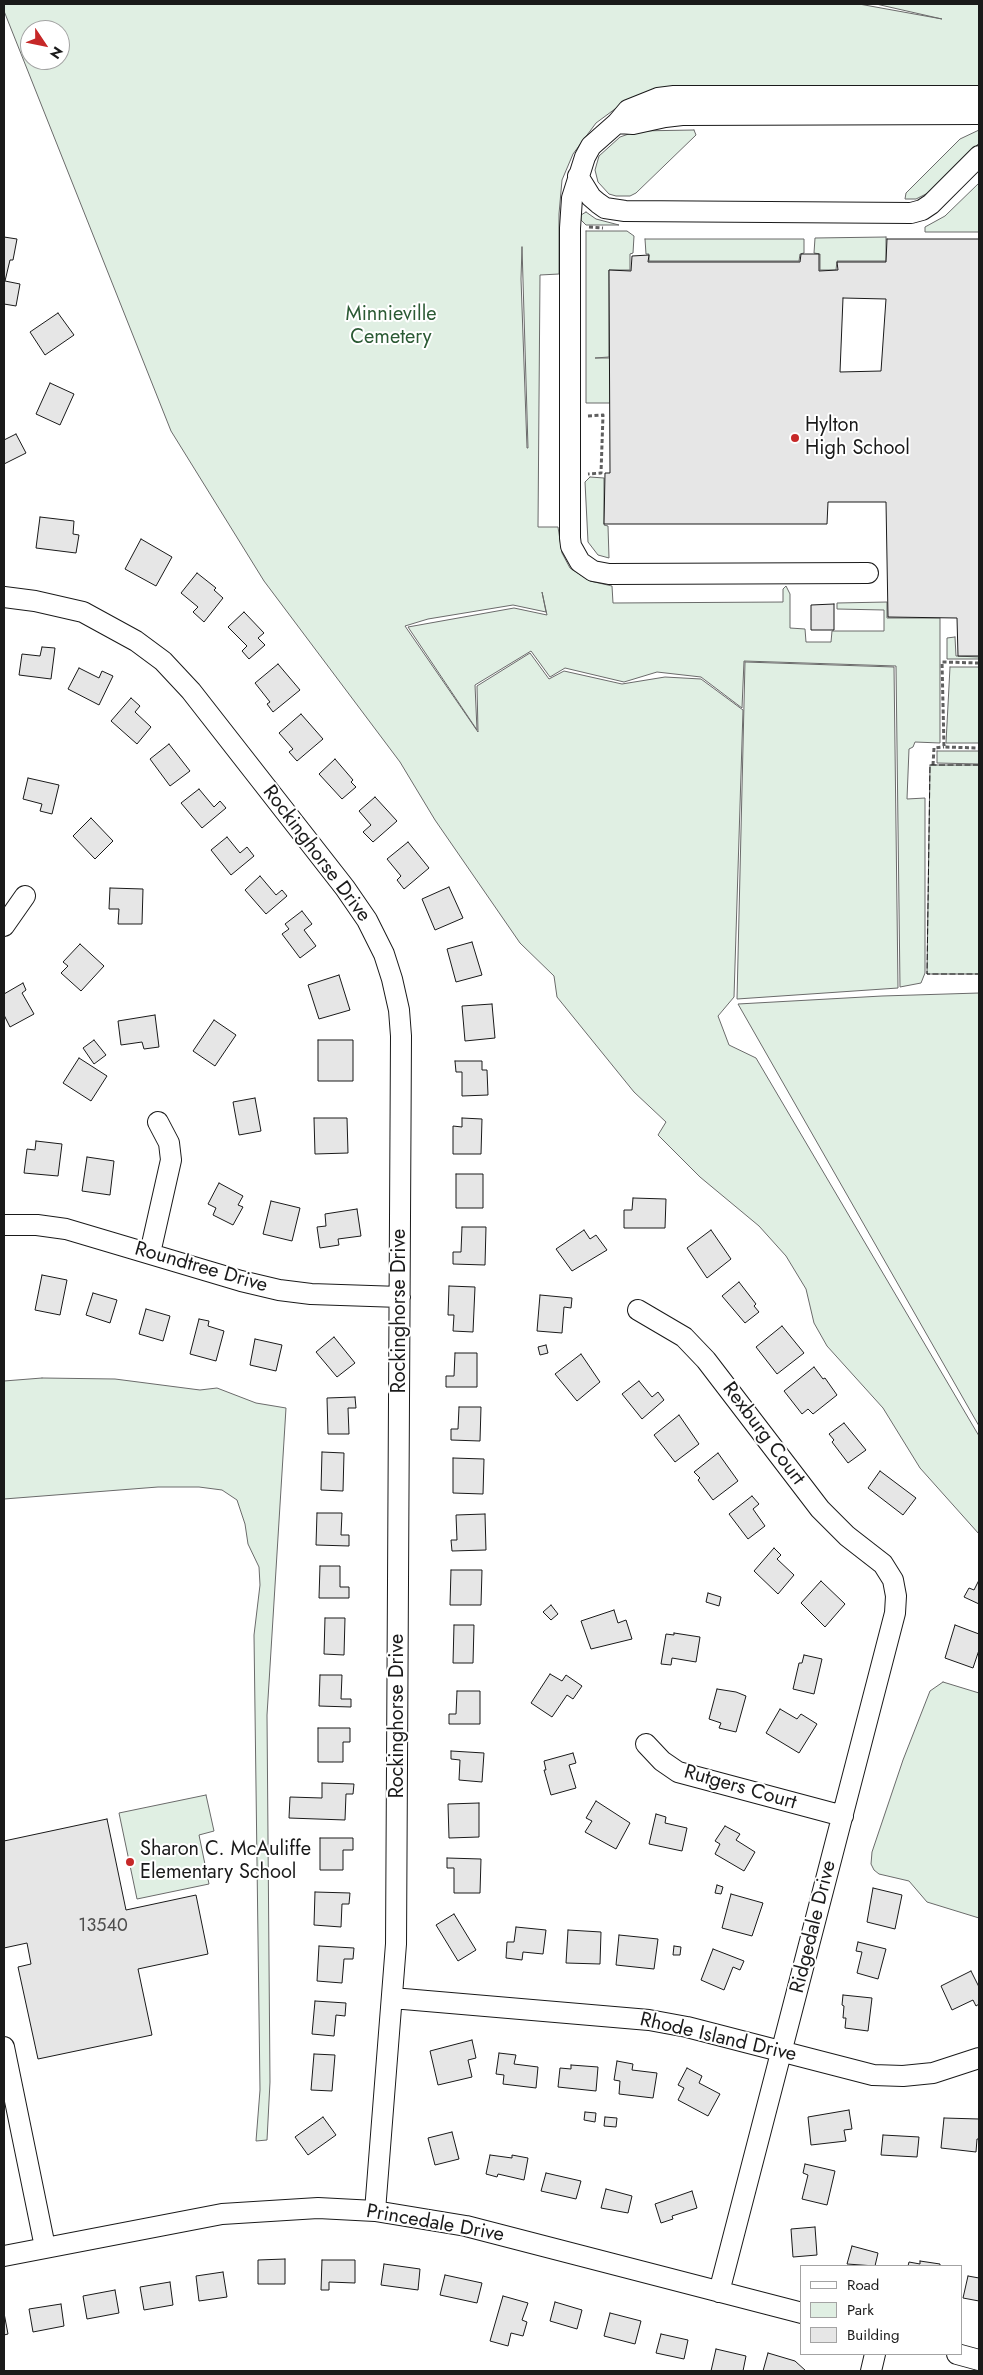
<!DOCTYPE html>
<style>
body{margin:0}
#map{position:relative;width:983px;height:2375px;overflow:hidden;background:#fff;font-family:Jost,sans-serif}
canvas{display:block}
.frame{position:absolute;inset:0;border:5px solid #1a1a1a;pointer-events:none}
.legend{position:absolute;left:800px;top:2265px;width:162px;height:90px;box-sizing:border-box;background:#fff;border:1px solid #a3a3a3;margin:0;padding:6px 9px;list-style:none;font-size:15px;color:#1a1a1a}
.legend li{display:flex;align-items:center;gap:10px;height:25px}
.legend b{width:25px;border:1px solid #a3a3a3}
.north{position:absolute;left:20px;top:20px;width:50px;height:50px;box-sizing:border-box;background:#fff;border:1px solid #a3a3a3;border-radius:50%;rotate:124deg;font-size:14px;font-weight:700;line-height:20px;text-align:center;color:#1a1a1a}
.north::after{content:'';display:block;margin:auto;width:18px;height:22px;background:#c62828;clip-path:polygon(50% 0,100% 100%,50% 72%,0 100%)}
</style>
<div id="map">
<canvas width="983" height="2375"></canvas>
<div class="frame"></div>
<ul class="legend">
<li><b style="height:6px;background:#fff"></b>Road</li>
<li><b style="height:14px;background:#e0efe3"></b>Park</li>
<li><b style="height:14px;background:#e6e6e6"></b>Building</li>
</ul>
<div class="north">N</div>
</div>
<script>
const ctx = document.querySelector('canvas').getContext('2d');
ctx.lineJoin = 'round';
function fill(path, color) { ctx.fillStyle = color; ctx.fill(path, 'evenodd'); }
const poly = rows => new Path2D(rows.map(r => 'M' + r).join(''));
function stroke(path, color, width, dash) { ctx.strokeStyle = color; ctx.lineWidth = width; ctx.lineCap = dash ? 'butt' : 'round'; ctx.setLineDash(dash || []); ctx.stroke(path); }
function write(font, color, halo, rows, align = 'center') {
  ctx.font = font + ' Jost,sans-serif'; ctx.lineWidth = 4; ctx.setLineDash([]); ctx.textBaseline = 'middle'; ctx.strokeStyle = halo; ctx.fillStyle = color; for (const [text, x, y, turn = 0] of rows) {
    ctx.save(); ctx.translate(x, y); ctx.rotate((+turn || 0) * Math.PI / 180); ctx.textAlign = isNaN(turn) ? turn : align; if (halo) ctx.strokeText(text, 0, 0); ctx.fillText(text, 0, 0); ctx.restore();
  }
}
const green = poly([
 [4,4,859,4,942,19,876,4,979,4,979,87,619,106,596,123,573,154,562,180,559,214,559,274,540,275,538,527,558,527,562,553,570,568,590,581,612,586,613,603,783,602,783,589,786,586,790,594,790,628,805,629,806,642,831,642,832,631,884,631,884,610,837,609,837,603,887,602,887,618,940,618,940,743,915,742,913,747,909,749,907,799,925,798,925,973,921,983,900,987,896,666,744,661,742,708,701,677,657,672,624,682,565,668,550,677,531,651,475,685,477,730,408,627,514,608,547,615,542,592,546,612,513,605,428,619,405,626,478,732,477,686,530,653,549,679,564,671,622,684,665,677,701,679,743,710,734,997,718,1016,729,1045,756,1058,979,1436,979,1534,920,1468,883,1408,827,1346,814,1323,806,1289,786,1256,759,1226,700,1177,658,1135,666,1122,634,1092,557,997,554,976,520,943,435,820,400,762,264,581,171,431,4,11,4,4],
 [30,30,60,30,60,60,30,60,30,30],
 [522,247,528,448,527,448,521,279,522,247],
 [694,130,696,135,636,193,630,196,616,196,609,194,598,182,595,170,599,156,620,137,637,131,694,130],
 [979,130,979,143,932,191,916,199,905,199,906,193,960,139,979,130],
 [979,183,979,232,925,232,925,227,945,216,979,183],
 [586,212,596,219,619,225,586,225,581,220,581,215,586,212],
 [586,231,627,231,634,236,633,253,630,254,630,270,609,270,609,357,595,358,610,358,610,403,586,403,586,231],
 [886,237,886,261,837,261,836,270,820,270,820,254,814,253,815,238,886,237],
 [645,239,804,239,804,253,800,254,799,261,649,261,649,254,646,254,645,239],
 [590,477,604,478,604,525,608,526,609,558,598,555,588,542,585,482,590,477],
 [955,637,956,656,979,657,979,659,947,659,947,638,955,637],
 [745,662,894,667,898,988,737,999,745,662],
 [950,667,979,667,979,743,946,743,950,667],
 [937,751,979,751,979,764,937,763,937,751],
 [930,765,979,765,979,974,927,974,930,765],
 [979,993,979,1426,738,1004,882,996,979,993],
 [42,1378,115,1379,200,1390,217,1388,256,1403,286,1408,267,1715,270,2082,267,2140,256,2141,260,2090,254,1635,260,1585,259,1567,248,1544,245,1524,237,1500,222,1490,199,1487,158,1487,4,1499,4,1381,42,1378],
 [943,1682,979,1693,979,1918,927,1902,909,1881,879,1874,874,1870,871,1864,872,1852,903,1760,930,1691,943,1682],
 [206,1795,214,1831,199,1835,209,1884,137,1899,119,1813,206,1795]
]);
const building = poly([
 [4,237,17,239,13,260,10,260,5,281,20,284,16,306,4,304,4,237],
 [887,239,979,239,979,656,958,656,957,618,888,617,886,502,828,502,827,524,604,524,605,473,610,473,609,270,631,271,632,256,649,255,648,262,800,262,801,254,819,254,819,271,838,270,837,262,886,262,887,239],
 [843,298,886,299,881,371,840,372,843,298],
 [58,313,74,335,45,355,30,332,58,313],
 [50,383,74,394,60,425,36,414,50,383],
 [16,434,26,453,4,464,4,440,16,434],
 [40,517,74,521,73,534,79,535,76,553,36,548,40,517],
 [141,539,172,557,156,586,125,569,141,539],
 [197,573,216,588,214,590,223,598,204,622,193,612,198,607,181,593,197,573],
 [834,604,834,630,811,630,811,605,834,604],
 [244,612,264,633,258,638,265,645,249,659,242,651,247,646,228,627,244,612],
 [42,647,55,648,51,679,19,675,22,654,40,656,42,647],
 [278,664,300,690,273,712,267,704,270,702,255,683,278,664],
 [79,668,99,678,102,671,113,676,99,705,68,689,79,668],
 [131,698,140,706,135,712,151,727,137,744,111,721,131,698],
 [301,714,323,739,297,761,289,752,293,749,279,733,301,714],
 [169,744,190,771,170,786,150,759,169,744],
 [335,759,353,780,351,782,356,787,342,799,319,774,335,759],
 [28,778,59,785,52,814,40,811,42,804,23,799,28,778],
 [199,789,214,807,220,801,226,808,202,828,181,803,199,789],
 [375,797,397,821,373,842,363,832,371,825,359,811,375,797],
 [91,818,113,841,95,859,73,836,91,818],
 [227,837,240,853,247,847,254,856,231,875,211,850,227,837],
 [408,842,429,868,404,889,397,880,401,876,387,859,408,842],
 [260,876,276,895,282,890,287,896,266,914,245,890,260,876],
 [449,887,463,918,435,930,422,899,449,887],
 [110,888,143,889,142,924,118,924,119,909,109,909,110,888],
 [302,911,312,924,304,930,316,946,300,958,282,934,289,929,285,924,302,911],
 [472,942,482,975,456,982,447,949,472,942],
 [80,944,104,966,81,991,61,973,68,966,63,962,80,944],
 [339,975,350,1010,319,1019,308,985,339,975],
 [23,983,26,990,22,993,34,1014,10,1027,4,1015,4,994,23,983],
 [492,1004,495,1038,465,1041,462,1006,492,1004],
 [155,1015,159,1047,144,1049,142,1042,121,1045,118,1021,155,1015],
 [214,1020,236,1035,215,1066,193,1051,214,1020],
 [94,1040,106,1055,94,1064,83,1048,94,1040],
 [318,1040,353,1040,353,1081,318,1081,318,1040],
 [79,1058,107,1076,91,1101,63,1083,79,1058],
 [455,1061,482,1061,482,1070,487,1070,488,1095,462,1096,462,1072,456,1072,455,1061],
 [255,1098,261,1131,239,1135,233,1102,255,1098],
 [314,1118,347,1118,348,1153,315,1154,314,1118],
 [462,1118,482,1119,481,1154,453,1154,453,1126,462,1127,462,1118],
 [36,1141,62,1144,58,1176,24,1173,27,1149,35,1150,36,1141],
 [87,1157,114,1161,110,1195,82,1191,87,1157],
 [456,1174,483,1174,483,1208,456,1208,456,1174],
 [219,1183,243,1196,238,1205,243,1207,233,1225,213,1215,216,1208,208,1204,219,1183],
 [633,1198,666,1199,665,1228,624,1228,624,1210,632,1210,633,1198],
 [271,1201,300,1208,292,1241,263,1234,271,1201],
 [357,1209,361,1236,338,1239,339,1245,320,1248,317,1227,326,1226,325,1214,357,1209],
 [462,1227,486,1227,485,1265,453,1264,453,1252,461,1252,462,1227],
 [584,1230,590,1239,596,1235,607,1250,572,1271,556,1249,584,1230],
 [711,1230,731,1259,707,1278,687,1248,711,1230],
 [42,1275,67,1280,60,1315,35,1310,42,1275],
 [739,1282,756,1304,754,1306,759,1312,745,1323,722,1296,739,1282],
 [449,1286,475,1287,473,1332,453,1331,454,1315,448,1315,449,1286],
 [93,1293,117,1300,110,1323,86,1315,93,1293],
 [540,1295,572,1298,571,1308,564,1307,562,1333,537,1331,540,1295],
 [146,1309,170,1316,163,1341,139,1334,146,1309],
 [199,1319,209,1321,208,1326,224,1331,216,1361,190,1354,199,1319],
 [782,1326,804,1353,777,1374,756,1347,782,1326],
 [334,1337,355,1363,337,1377,316,1352,334,1337],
 [255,1339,282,1345,276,1371,250,1365,255,1339],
 [546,1345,548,1353,540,1355,538,1347,546,1345],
 [455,1353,477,1353,477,1387,446,1387,446,1376,454,1376,455,1353],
 [581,1354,600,1382,577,1401,555,1374,581,1354],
 [814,1367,823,1379,825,1378,837,1395,813,1414,808,1409,802,1414,784,1391,814,1367],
 [639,1381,652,1397,658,1392,664,1400,642,1419,622,1394,639,1381],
 [355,1397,356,1408,348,1408,349,1434,328,1434,327,1398,355,1397],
 [459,1407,481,1407,480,1441,451,1440,451,1429,458,1429,459,1407],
 [679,1415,699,1444,675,1462,654,1435,679,1415],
 [844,1423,866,1450,848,1463,832,1442,834,1440,829,1434,844,1423],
 [322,1452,344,1453,343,1491,321,1490,322,1452],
 [718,1453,738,1481,713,1500,698,1480,700,1478,694,1472,718,1453],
 [453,1458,484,1459,483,1494,453,1493,453,1458],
 [880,1471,916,1498,903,1515,868,1488,880,1471],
 [752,1496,759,1504,753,1509,765,1526,748,1539,729,1514,752,1496],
 [317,1513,342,1513,341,1535,349,1535,349,1546,316,1545,317,1513],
 [485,1514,486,1550,452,1551,451,1540,457,1540,456,1515,485,1514],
 [774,1548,781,1555,777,1559,794,1575,778,1594,754,1571,774,1548],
 [320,1566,340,1566,340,1587,349,1587,349,1598,319,1598,320,1566],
 [451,1570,482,1570,481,1605,450,1605,451,1570],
 [979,1580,979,1604,964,1597,969,1588,974,1590,979,1580],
 [821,1581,845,1604,825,1627,801,1603,821,1581],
 [708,1593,721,1597,719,1606,706,1602,708,1593],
 [551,1605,558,1614,551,1620,543,1612,551,1605],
 [614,1610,618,1623,626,1620,632,1639,591,1649,581,1621,614,1610],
 [325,1618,345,1618,344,1655,324,1654,325,1618],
 [454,1625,474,1625,473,1663,453,1663,454,1625],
 [955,1625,979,1634,979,1650,973,1668,945,1658,955,1625],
 [674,1633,700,1637,696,1662,672,1658,671,1665,661,1664,666,1634,674,1635,674,1633],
 [804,1655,822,1659,814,1694,793,1689,799,1663,802,1663,804,1655],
 [550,1674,562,1681,566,1675,582,1686,573,1699,567,1695,552,1717,531,1703,550,1674],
 [320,1675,342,1675,341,1699,351,1699,351,1707,319,1706,320,1675],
 [717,1689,736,1692,746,1696,736,1732,719,1728,721,1723,709,1719,717,1689],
 [457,1691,480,1691,480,1724,449,1724,449,1714,456,1714,457,1691],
 [780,1709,797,1719,801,1714,817,1724,799,1753,766,1733,780,1709],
 [318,1728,350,1728,350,1742,343,1742,343,1762,318,1762,318,1728],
 [451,1751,484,1753,482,1782,459,1780,460,1760,451,1759,451,1751],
 [573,1753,576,1763,569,1765,576,1788,551,1795,544,1770,546,1770,544,1761,573,1753],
 [322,1783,354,1784,353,1794,346,1794,345,1820,289,1818,290,1797,322,1798,322,1783],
 [596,1801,630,1823,616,1849,585,1832,592,1821,586,1818,596,1801],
 [479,1803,479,1837,449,1838,448,1804,479,1803],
 [656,1814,666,1817,665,1823,687,1828,682,1851,649,1844,656,1814],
 [107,1819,126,1910,196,1895,208,1954,138,1969,152,2035,38,2059,18,1967,31,1964,27,1943,4,1948,4,1841,107,1819],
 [725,1826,740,1834,736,1840,755,1852,744,1871,715,1854,720,1844,715,1841,725,1826],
 [320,1838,353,1838,353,1850,343,1850,343,1870,320,1870,320,1838],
 [447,1858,481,1859,480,1893,454,1893,454,1868,447,1868,447,1858],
 [717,1885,723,1887,721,1894,715,1893,717,1885],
 [873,1888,902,1895,895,1929,867,1922,873,1888],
 [315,1892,350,1893,349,1904,342,1904,341,1927,314,1925,315,1892],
 [731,1894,763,1903,752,1936,722,1928,731,1894],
 [454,1914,476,1950,458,1961,436,1925,454,1914],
 [516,1927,546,1930,543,1954,523,1952,522,1960,506,1958,507,1942,514,1942,516,1927],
 [568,1930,601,1932,600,1964,566,1963,568,1930],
 [619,1935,658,1939,654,1969,616,1965,619,1935],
 [858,1942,886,1949,878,1979,857,1973,862,1952,856,1951,858,1942],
 [319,1946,354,1948,353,1959,344,1959,342,1983,317,1981,319,1946],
 [674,1946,681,1947,680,1955,673,1955,674,1946],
 [713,1949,744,1961,740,1970,733,1967,724,1990,701,1980,713,1949],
 [971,1971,979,1987,979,2004,976,2006,973,2000,952,2010,941,1986,971,1971],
 [843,1995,872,1998,868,2031,845,2028,846,2018,843,2018,844,2006,842,2005,843,1995],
 [315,2001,346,2003,345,2016,336,2015,334,2036,312,2034,315,2001],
 [472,2040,476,2058,468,2060,472,2077,438,2085,430,2051,472,2040],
 [499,2053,516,2055,514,2064,538,2067,536,2088,503,2084,504,2075,496,2074,499,2053],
 [314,2054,335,2055,332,2091,311,2090,314,2054],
 [617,2061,633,2064,632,2070,657,2073,653,2098,619,2094,620,2081,614,2080,617,2061],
 [571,2065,598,2067,596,2091,558,2087,560,2068,571,2069,571,2065],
 [687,2068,702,2076,699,2083,720,2094,708,2116,678,2100,684,2088,678,2085,687,2068],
 [849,2110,852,2129,844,2130,846,2141,811,2145,808,2117,849,2110],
 [585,2112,596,2113,595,2122,584,2120,585,2112],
 [323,2117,336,2135,308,2155,295,2137,323,2117],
 [605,2117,617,2118,616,2127,604,2126,605,2117],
 [944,2118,979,2119,979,2139,977,2139,976,2152,941,2148,944,2118],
 [452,2132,459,2159,435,2165,428,2138,452,2132],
 [883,2135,919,2137,917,2157,881,2155,883,2135],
 [490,2155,512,2158,512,2155,528,2158,524,2180,498,2174,497,2177,486,2174,490,2155],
 [805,2164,835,2171,827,2205,802,2199,808,2175,803,2173,805,2164],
 [546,2173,581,2181,576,2199,541,2191,546,2173],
 [606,2189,632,2196,628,2213,601,2208,606,2189],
 [692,2191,697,2208,672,2216,673,2219,661,2223,655,2204,692,2191],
 [815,2227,817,2255,793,2257,791,2229,815,2227],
 [852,2246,878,2253,875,2266,847,2264,852,2246],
 [285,2259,285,2284,258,2284,258,2260,285,2259],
 [322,2260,355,2260,355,2283,329,2282,329,2290,321,2290,322,2260],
 [920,2261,940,2264,940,2266,908,2266,909,2262,920,2264,920,2261],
 [384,2264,420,2269,418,2290,381,2285,384,2264],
 [223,2272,227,2297,199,2301,196,2276,223,2272],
 [445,2275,482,2283,477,2303,440,2295,445,2275],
 [968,2276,979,2278,979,2301,963,2298,968,2276],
 [170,2282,173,2305,144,2310,140,2287,170,2282],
 [115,2290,119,2313,87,2319,83,2296,115,2290],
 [503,2296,528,2303,522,2320,527,2322,523,2336,511,2333,508,2346,490,2341,503,2296],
 [555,2302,582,2310,577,2329,550,2321,555,2302],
 [61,2304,64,2326,33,2332,29,2309,61,2304],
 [4,2313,8,2334,4,2335,4,2313],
 [610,2313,641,2321,635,2344,604,2336,610,2313],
 [661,2334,688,2340,684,2359,656,2353,661,2334],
 [716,2349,746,2356,743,2371,711,2371,716,2349],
 [768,2353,795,2361,806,2371,763,2371,768,2353]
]);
const path = poly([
 [589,227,603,228],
 [588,416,603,415,601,473,588,474],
 [979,663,942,662,944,747,979,748],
 [933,765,934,748,944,747]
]);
const minor = poly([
 [617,123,633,124,665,117,682,115,979,114],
 [578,176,591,197,598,203,605,208,625,211,911,213,922,210,931,204,979,156],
 [868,573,609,574,593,571,580,562,571,546,570,538,570,228,572,198,585,157,591,146,617,123,628,110,658,98,674,96,979,96],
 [4,597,35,601,83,612,136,641,163,661,191,691,345,888,367,920,384,954,392,979,399,1010,401,1036,396,1944,375,2211],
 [4,926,25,896],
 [4,1225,37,1225,66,1229,241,1281,279,1290,311,1294,400,1297],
 [150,1253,171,1160,169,1143,158,1122],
 [638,1310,684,1337,706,1360,820,1509,847,1536,883,1564,893,1580,896,1596,895,1613,719,2292],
 [646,1744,662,1761,678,1772,843,1816],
 [392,1998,649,2020,687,2027,873,2075,903,2076,933,2073,979,2058],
 [4,2047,45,2247],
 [4,2256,222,2214,318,2208,375,2211,466,2226,802,2313],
 [957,2354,979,2360],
 [871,2371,875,2354]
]);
const fence = poly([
 [979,765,930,765,927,974,979,974]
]);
const markers = [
 [795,438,5,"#c62828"],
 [130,1862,5,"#c62828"]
];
const numberNames = [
 ["13540",103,1927]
];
const parkNames = [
 ["Minnieville",391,315],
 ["Cemetery",391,338]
];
const poiNames = [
 ["Hylton",805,426],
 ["High School",805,449],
 ["Sharon C. McAuliffe",140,1850],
 ["Elementary School",140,1873]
];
const streetNames = [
 ["Rockinghorse Drive",316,854,53],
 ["Roundtree Drive",201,1268,16],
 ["Rockinghorse Drive",400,1311,-90],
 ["Rexburg Court",763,1434,53],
 ["Rockinghorse Drive",398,1716,-90],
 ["Rutgers Court",740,1788,16],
 ["Ridgedale Drive",814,1927,-76],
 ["Rhode Island Drive",718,2038,13],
 ["Princedale Drive",435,2224,10]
];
fill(green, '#e0efe3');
stroke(green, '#6a6a6a', 1);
fill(building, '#e6e6e6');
stroke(building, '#1a1a1a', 1);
stroke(minor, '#1a1a1a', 22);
stroke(path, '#5f5f5f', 3, [4, 2.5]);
stroke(minor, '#fff', 20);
stroke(fence, '#1a1a1a', 1, [6, 2.5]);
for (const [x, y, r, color] of markers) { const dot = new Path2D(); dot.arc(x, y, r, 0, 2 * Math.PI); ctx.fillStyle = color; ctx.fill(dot); stroke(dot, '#fff', 2); }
write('18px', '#4d4d4d', null, numberNames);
write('20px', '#2b5a34', '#fff', parkNames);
write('20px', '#1a1a1a', '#fff', poiNames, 'left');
write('20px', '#1a1a1a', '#fff', streetNames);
</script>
